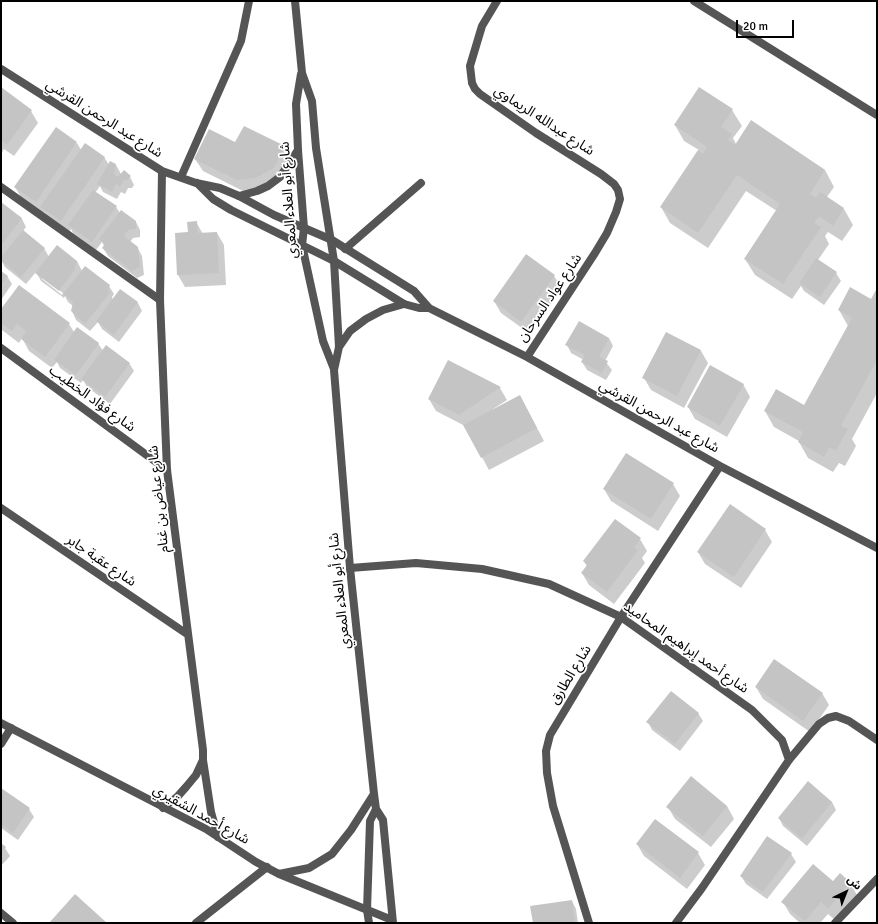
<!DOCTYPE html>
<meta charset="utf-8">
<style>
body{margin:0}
#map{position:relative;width:878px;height:924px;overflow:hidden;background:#fff;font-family:Signika,"Noto Sans Arabic",sans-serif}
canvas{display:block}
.frame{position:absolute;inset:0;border:2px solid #000;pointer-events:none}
.north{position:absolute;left:826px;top:872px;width:40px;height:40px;-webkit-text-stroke:3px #fff;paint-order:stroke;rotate:43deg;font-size:11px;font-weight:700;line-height:16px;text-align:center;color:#000}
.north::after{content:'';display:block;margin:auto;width:14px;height:18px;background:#000;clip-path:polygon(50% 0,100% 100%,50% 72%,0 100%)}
.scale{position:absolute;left:736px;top:20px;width:58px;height:18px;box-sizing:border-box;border:2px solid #000;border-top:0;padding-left:5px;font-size:12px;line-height:14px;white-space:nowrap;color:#000;-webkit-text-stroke:3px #fff;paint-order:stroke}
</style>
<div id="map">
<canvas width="878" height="924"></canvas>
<div class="frame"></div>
<div class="north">ش</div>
<div class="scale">20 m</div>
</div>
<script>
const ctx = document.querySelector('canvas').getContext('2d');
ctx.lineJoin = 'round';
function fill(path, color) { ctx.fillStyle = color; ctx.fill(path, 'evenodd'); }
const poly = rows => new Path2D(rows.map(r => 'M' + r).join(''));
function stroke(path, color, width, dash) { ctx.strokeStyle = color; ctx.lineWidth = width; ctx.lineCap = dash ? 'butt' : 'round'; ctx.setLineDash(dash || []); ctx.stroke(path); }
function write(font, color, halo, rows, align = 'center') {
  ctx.font = font + ' Signika,"Noto Sans Arabic",sans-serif'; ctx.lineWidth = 3.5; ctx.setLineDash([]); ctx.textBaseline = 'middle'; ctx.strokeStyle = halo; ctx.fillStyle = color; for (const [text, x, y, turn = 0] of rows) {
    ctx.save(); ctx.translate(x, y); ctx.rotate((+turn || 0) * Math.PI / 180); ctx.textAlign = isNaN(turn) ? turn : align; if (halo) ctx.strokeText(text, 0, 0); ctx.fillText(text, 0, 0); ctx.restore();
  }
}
const shadow = poly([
 [1,88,31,111,38,123,14,156,4,149,1,154],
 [732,110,742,126,733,138,736,144,751,121,825,170,834,187,827,197,844,209,853,225,842,241,828,232,825,236,829,244,818,260,836,273,841,281,824,305,804,291,801,286,792,299,755,275,745,259,777,211,746,191,708,248,670,223,661,207,699,150,684,141,675,125],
 [77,143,81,150,104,157,109,165,116,165,121,174,130,177,134,185,132,188,128,188,125,194,121,192,117,199,103,192,100,186,95,193,116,207,120,213,136,222,140,230,140,237,133,238,130,242,137,247,142,256,144,275,137,278,108,256,103,248,104,246,102,242,96,250,73,233,71,229,68,233,49,219,44,212,43,214,22,199,15,187],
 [236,144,284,147,291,159,263,190,245,192,203,171,195,159],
 [1,203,22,219,26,227,23,231,44,248,49,257,77,261,82,271,109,286,114,294,112,297,113,300,120,290,138,303,142,311,119,342,102,329,98,322,90,331,76,320,72,311,73,306,68,302,65,296,64,298,41,281,36,272,26,284,5,267,1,260],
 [42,277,63,293,62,295,42,279],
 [196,222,203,234,217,233,224,245,226,285,185,287,178,275,189,233],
 [526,256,554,276,562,288,529,333,501,313,494,301],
 [1,272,7,276,12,284,1,300],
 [877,290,877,393,852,439,856,446,845,466,839,463,833,472,808,458,799,442,799,441,774,427,765,411,805,406,848,326,839,310,871,300],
 [1,311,69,324,74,332,98,343,103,351,129,363,134,371,110,404,87,387,83,380,81,383,60,368,57,362,52,368,29,351,22,338,19,343,2,330,1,328],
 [667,333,701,351,708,363,684,408,651,390,644,378],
 [609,338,613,346,605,361,612,370,606,380,587,370,582,362,584,360,571,353,567,345],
 [449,361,500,388,507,400,493,409,494,410,527,409,544,441,489,470,465,426,436,411,429,399],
 [743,384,750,397,727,437,695,419,688,407],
 [673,484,680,496,658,531,611,501,604,489],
 [615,520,640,539,647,551,642,558,645,563,614,604,589,585,582,573,587,566,584,561],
 [765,530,772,542,741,588,705,564,698,552],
 [756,687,822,693,829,705,810,732,763,699],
 [698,713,703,721,680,751,652,730,648,722],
 [808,783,832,802,836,810,807,846,783,826,779,818],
 [1,789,29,809,34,817,18,840,1,828],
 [727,806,734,819,711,847,675,819,668,807],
 [655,820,698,853,705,865,687,889,644,856,637,844],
 [1,844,5,848,10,856,1,866],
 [791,854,796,862,767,899,746,884,741,876],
 [840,875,850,883,857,895,835,920,828,914,820,923,800,923,790,914,783,902,834,882],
 [572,901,576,909,578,923,534,923]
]);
const building = poly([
 [1,87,32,110,7,145,1,140],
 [699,87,733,109,721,127,732,134,728,140,735,145,751,120,825,170,810,194,816,198,820,192,844,208,833,226,819,216,814,223,821,227,783,284,744,259,780,204,737,175,698,233,660,207,698,150,703,154,707,147,674,125],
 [244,126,285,146,274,168,256,178,237,180,194,159,209,129,235,142],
 [56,127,77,142,36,202,14,187],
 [85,143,105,157,61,221,40,207],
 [110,161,116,164,114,174,118,177,124,170,131,176,127,180,124,180,120,187,116,184,112,192,97,184],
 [93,190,117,206,92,242,68,225],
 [1,202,22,218,1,246],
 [121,210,136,221,136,229,128,230,124,236,138,247,140,267,132,271,102,248,105,244,99,239],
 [197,221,198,233,217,232,219,273,177,275,175,233,188,232,187,222],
 [23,230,45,248,21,277,1,260,1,257],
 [57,245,77,261,74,271,59,291,35,273],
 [526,254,555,275,521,322,493,301],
 [816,258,837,272,820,297,799,283],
 [85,266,110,285,108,289,110,293,85,324,71,311,73,302,63,294],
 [1,271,8,276,1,285],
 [19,285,70,323,45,357,21,339,26,331,17,324,12,331,1,323,1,309],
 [850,287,871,299,877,288,877,360,841,426,848,429,836,451,829,447,824,457,798,442,803,432,764,411,776,389,804,405,852,318,838,310],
 [120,289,138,302,114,335,96,321],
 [579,321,609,338,599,357,608,361,602,373,581,362,585,355,565,345],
 [77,327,99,343,76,375,54,360],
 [666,332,701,350,677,396,642,378],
 [106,345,130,363,105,397,81,379],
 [448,360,501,387,459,415,428,399],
 [710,365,744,384,720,426,687,407],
 [520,395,537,428,481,458,463,425],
 [626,453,674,483,651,519,603,489],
 [730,504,766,529,734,577,697,552],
 [615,519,641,538,634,547,638,550,607,592,581,573,587,565,583,561],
 [774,659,823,693,803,721,755,687],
 [671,691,699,713,675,744,646,722],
 [691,776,727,806,703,836,666,807],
 [808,781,832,802,802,839,778,818],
 [1,788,30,808,13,833,1,824],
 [655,819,699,852,680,878,636,844],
 [767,836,792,853,763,892,740,876],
 [1,843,6,847,1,853],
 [813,864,833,881,840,873,850,882,828,909,821,902,805,921,781,902],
 [75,894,107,923,49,923],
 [572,900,575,923,533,923,530,906]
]);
const service = poly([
 [1,187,160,300],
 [345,249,421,183]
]);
const minor = poly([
 [497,1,482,26,470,66,472,83,475,89,480,94,536,133,601,174,614,184,618,190,620,199,616,212,607,233,595,253,527,357],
 [694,1,877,115],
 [1,69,162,171,196,183,220,188,239,196,274,215,332,240,414,291,429,308,527,357,720,466,877,548],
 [162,171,160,300,167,470,203,750,203,760,196,775,186,787,178,796,163,808],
 [181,177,241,41,249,1],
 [197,183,213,199,231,210,334,261,404,304,419,308,429,308],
 [1,348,167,470],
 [1,508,187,634],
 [350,568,416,563,482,569,549,584,621,617,752,710,782,740,789,760],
 [1,744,11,728],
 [203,760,211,812,218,837],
 [1,913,13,923],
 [196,923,267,867],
 [589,923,553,806,547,773,546,751,550,735,621,617,720,466],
 [676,923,702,888,789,760,819,724,828,718,836,716,849,721,877,740],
 [835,923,877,879]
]);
const tertiary = poly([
 [295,1,302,73,312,101,316,148,334,261,339,347,334,370,350,568,374,794,376,809,383,820,393,923],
 [301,74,296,104,298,150,304,228,302,245,323,341,334,369],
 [239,196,257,191,268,186,280,177,298,150],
 [339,347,350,331,366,319,383,310,404,304],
 [1,723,206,829,256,862,279,874,392,920],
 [279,874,309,868,332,854,351,830,374,794],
 [369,923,367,910,370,821,376,809]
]);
const streetNames = [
 ["شارع عبد الرحمن القرشي",104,119,32],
 ["شارع عبدالله الريماوي",544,121,33],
 ["شارع أبو العلاء المعري",289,200,-94],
 ["شارع عواد السرحان",550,298,-56],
 ["شارع فؤاد الخطيب",92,399,36],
 ["شارع عبد الرحمن القرشي",659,417,29],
 ["شارع عياض بن غنام",159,499,-96],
 ["شارع عقبة جابر",101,561,34],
 ["شارع أبو العلاء المعري",340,591,-96],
 ["شارع أحمد إبراهيم المحاميد",686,648,35],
 ["شارع الطارق",571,675,-59],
 ["شارع أحمد الشقيري",201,815,29]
];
fill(shadow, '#0003');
fill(building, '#c4c4c4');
stroke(service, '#555', 8);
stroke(minor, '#555', 8);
stroke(tertiary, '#555', 8);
write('14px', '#000', '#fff', streetNames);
</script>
